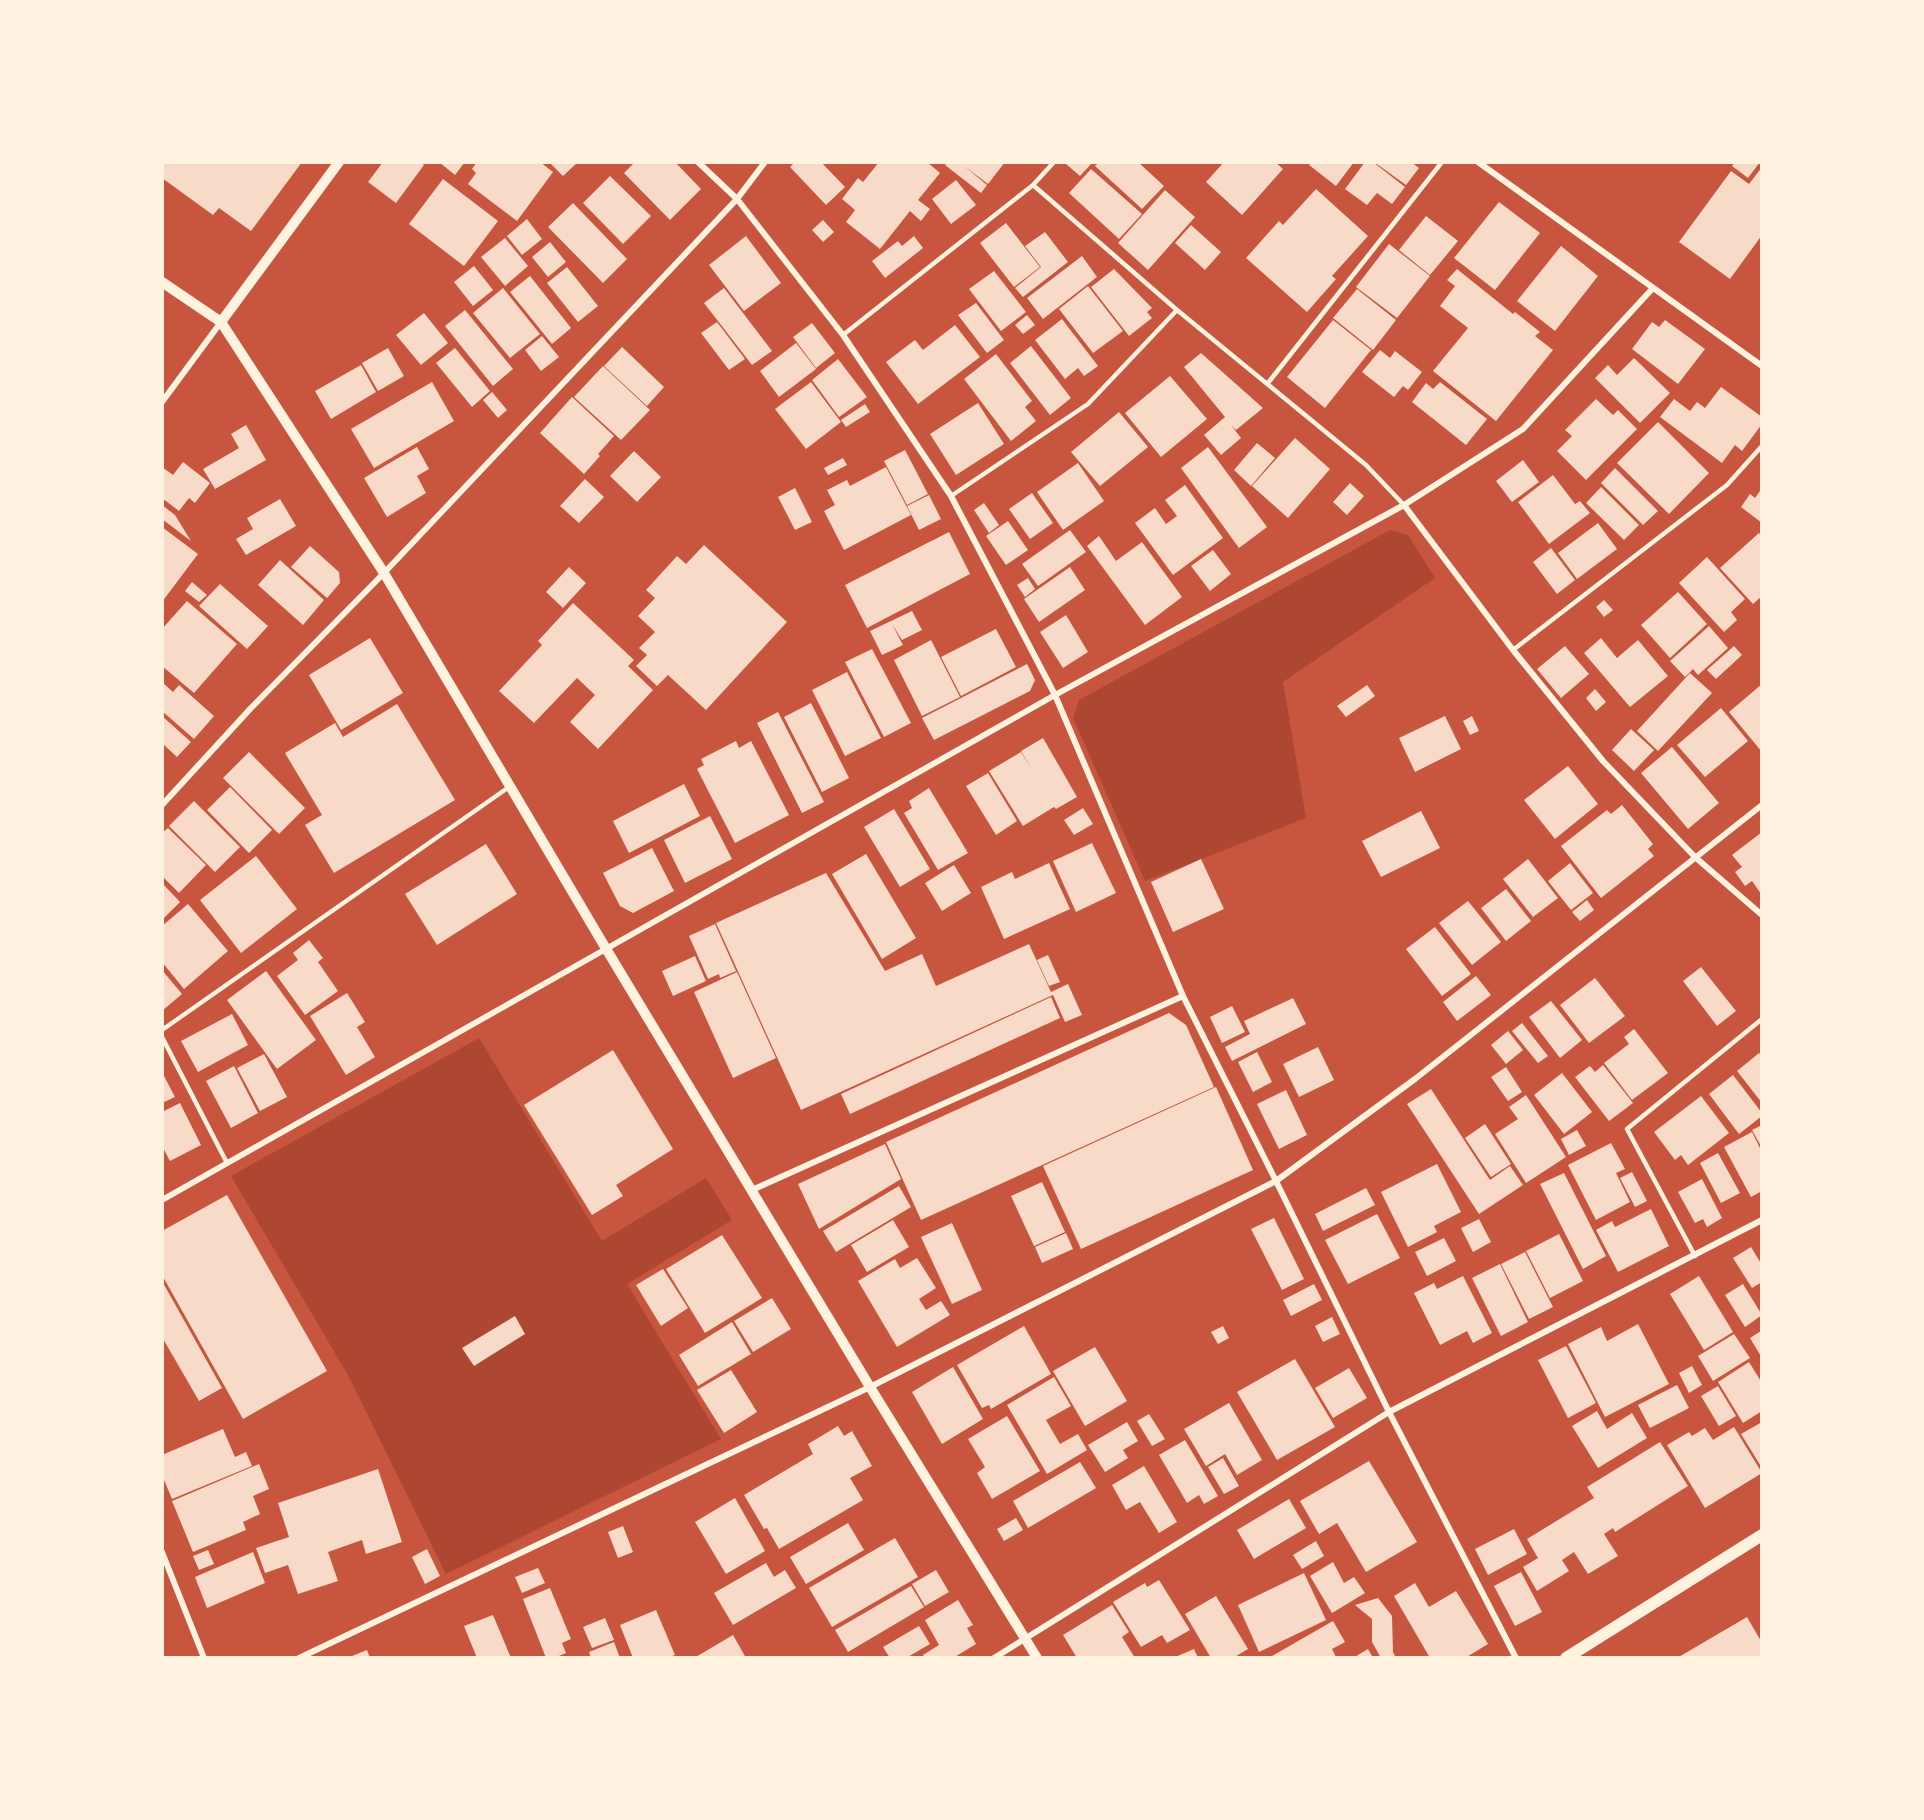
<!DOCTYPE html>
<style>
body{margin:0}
#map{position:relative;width:1924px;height:1820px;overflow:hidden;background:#c8553d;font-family:"Noto Serif",serif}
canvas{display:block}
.frame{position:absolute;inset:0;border:164px solid #fff3e0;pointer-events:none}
</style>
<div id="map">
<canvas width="1924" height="1820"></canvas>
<div class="frame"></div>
</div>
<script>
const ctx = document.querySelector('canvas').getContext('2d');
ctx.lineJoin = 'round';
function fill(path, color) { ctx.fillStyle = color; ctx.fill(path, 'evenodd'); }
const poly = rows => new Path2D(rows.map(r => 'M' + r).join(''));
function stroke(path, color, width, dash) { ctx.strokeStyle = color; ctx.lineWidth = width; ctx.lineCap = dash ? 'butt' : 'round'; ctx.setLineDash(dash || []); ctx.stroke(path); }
const green = poly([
 [1390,530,1408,535,1435,578,1283,682,1306,818,1145,881,1073,718,1079,700],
 [479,1038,602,1241,706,1178,732,1220,627,1284,721,1439,446,1574,349,1377,231,1176]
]);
const building = poly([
 [162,162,302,162,251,231,219,208,213,215,162,178],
 [383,162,419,162,424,165,396,203,368,182],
 [439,162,465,162,455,175],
 [477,162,540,162,553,172,517,221,468,184,476,173,472,169],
 [549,162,578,162,563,176],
 [635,162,675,162,701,189,670,220,624,173],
 [795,162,821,162,845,187,826,205,790,167],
 [879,162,927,162,940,173,918,200,930,209,921,221,910,211,880,249,846,222,855,210,842,199,858,178,863,182],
 [948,162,1005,162,988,184,964,166,987,185,981,193,945,165],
 [1068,162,1093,162,1080,176,1066,164],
 [1099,162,1138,162,1164,186,1142,209,1095,166],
 [1224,162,1275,162,1283,169,1242,215,1206,182],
 [1311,162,1354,162,1336,186,1309,165],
 [1365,162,1373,162,1405,187,1392,204,1377,193,1367,205,1345,189],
 [1374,162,1411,162,1419,168,1406,185],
 [1735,162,1760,162,1748,178,1732,166],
 [1762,167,1762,235,1730,279,1679,242,1731,171,1749,184],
 [1091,169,1142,214,1119,239,1069,193],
 [610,176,651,216,623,244,583,203],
 [443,179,498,221,464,266,409,224],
 [956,180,976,205,951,224,932,199],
 [1316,189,1368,236,1332,276,1336,279,1307,312,1246,258,1279,221,1283,225],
 [1165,190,1195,217,1148,270,1118,243],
 [1499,202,1540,233,1495,290,1454,258],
 [573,203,627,259,603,283,548,227],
 [1426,216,1458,241,1430,275,1399,250],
 [527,219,542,239,522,255,507,236],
 [823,220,834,232,823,242,812,230],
 [1006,223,1040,267,1014,287,980,243],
 [1191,225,1221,252,1205,270,1175,243],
 [1045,232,1068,262,1023,297,1015,288,1041,267,1025,246],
 [746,236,781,283,744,311,709,265],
 [914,236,923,248,885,278,872,261,898,241,902,246],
 [505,238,528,266,505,286,481,257],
 [550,242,566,262,548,277,532,257],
 [1389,244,1430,276,1397,318,1356,287],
 [1561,246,1598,276,1555,331,1517,301],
 [1082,256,1097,277,1043,319,1027,298],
 [474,266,493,290,473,306,454,282],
 [567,267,598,306,578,322,547,283],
 [1114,269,1152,308,1147,312,1152,318,1129,336,1091,287],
 [1457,269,1513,314,1515,312,1540,332,1535,336,1553,350,1496,421,1433,371,1468,328,1440,306,1455,286,1447,280],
 [994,271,1026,312,1001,331,969,289],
 [530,276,571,328,552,344,510,292],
 [1088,286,1123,331,1093,353,1059,309],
 [503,288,540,334,510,358,473,313],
 [724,288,772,351,752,365,704,303],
 [1357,289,1396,320,1373,350,1333,318],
 [976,303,1004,340,987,353,958,315],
 [465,310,513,369,493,386,445,326],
 [424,313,448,343,421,365,396,335],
 [1027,315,1035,325,1023,334,1015,325],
 [1062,319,1098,366,1084,376,1078,368,1065,379,1035,340],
 [1333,320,1371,350,1325,408,1287,377],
 [1665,320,1705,349,1678,384,1632,349,1652,322,1659,327],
 [717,322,745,359,729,370,701,333],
 [812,323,835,353,816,368,793,337],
 [955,325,980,357,918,404,886,362,915,340,923,350],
 [542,336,559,357,541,371,525,350],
 [796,343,816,369,779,397,760,371],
 [1031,346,1071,398,1050,415,1010,363],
 [622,347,664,387,647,406,604,366],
 [388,348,404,376,378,391,362,363],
 [455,348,490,391,472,407,436,363],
 [1380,350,1390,358,1395,351,1422,372,1408,390,1403,386,1394,397,1362,372],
 [1201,353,1263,408,1236,430,1231,425,1241,438,1221,455,1204,435,1225,417,1184,367],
 [996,354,1032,401,1025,407,1036,421,1011,441,964,379],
 [1634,358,1670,393,1640,423,1595,378,1608,365,1617,375],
 [838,359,867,397,839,417,812,380],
 [361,365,376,392,331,419,315,391],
 [603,366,650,410,621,440,574,397],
 [1170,376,1207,419,1161,457,1125,413],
 [432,382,454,421,374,468,351,429],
 [811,382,841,422,806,449,775,409],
 [1440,382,1487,419,1466,445,1412,402,1426,383,1433,389],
 [1721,387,1762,417,1762,424,1742,451,1735,445,1722,463,1660,417,1674,399,1690,411,1697,402,1705,408],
 [492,392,507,410,498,418,483,400],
 [572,397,614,436,598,454,600,456,584,474,540,433],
 [1596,399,1613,415,1618,410,1637,429,1586,480,1557,451,1572,436,1565,430],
 [978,403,1004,444,956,475,930,434],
 [865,404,870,412,846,427,841,420],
 [1119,412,1148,447,1100,486,1071,452],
 [1658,422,1709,473,1669,514,1617,463],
 [246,425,266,460,215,489,203,469,239,448,231,434],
 [1295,438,1330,469,1288,518,1252,486],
 [1257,443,1275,458,1251,486,1234,470],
 [417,447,429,469,417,476,426,493,387,517,364,478],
 [1208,447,1267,527,1239,548,1181,468],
 [905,450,928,494,907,505,884,461],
 [634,451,661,477,637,502,610,476],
 [843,458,847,465,828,475,824,468],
 [1523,460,1539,482,1512,502,1496,481],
 [183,462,210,483,195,503,189,498,179,511,162,498,162,467,173,475],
 [1078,463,1104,501,1063,530,1037,492],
 [886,467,911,515,844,550,824,511,835,505,827,490,847,480,850,486],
 [1615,468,1658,511,1643,525,1601,483],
 [1553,475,1575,504,1580,501,1590,513,1549,544,1518,502],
 [585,479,604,497,579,523,560,506],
 [1350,483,1364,496,1347,515,1333,502],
 [1185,485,1223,538,1173,575,1135,523,1155,508,1166,524,1177,516,1165,500],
 [1601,487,1639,525,1624,540,1586,503],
 [795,488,812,522,795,530,778,497],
 [1762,488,1762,523,1741,507,1750,494,1755,498],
 [1032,493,1053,523,1030,539,1009,509],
 [929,495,941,519,919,530,907,506],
 [280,499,296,526,246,555,236,539,253,529,247,518],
 [984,503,999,525,989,533,974,510],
 [162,505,175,515,191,541,162,519],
 [1008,521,1028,550,1006,565,986,536],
 [1598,523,1617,549,1577,579,1558,553],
 [162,527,198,554,162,602],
 [1070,530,1086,552,1038,586,1022,564],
 [949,532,970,574,867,628,845,585],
 [1759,533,1762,537,1762,596,1753,604,1720,568],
 [1099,536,1116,561,1142,542,1182,597,1145,625,1087,546],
 [704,545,787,622,706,710,668,675,657,686,636,666,647,655,639,648,655,632,638,616,655,598,646,590,677,556,686,564],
 [310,546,339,572,340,583,327,598,291,567],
 [1551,548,1575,580,1557,594,1533,562],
 [1213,550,1231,574,1210,591,1191,566],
 [1707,557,1745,599,1731,612,1737,620,1724,632,1679,583],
 [280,560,324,600,303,625,258,585],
 [569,567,586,583,563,608,546,592],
 [1070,567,1085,590,1039,622,1024,599],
 [1028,578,1035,589,1025,597,1017,585],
 [192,582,207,595,199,602,185,591],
 [220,584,268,626,247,649,199,606],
 [1678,592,1707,624,1670,658,1641,625],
 [1604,600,1613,610,1604,617,1596,607],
 [187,601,237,644,194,693,162,666,162,629],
 [573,603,634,660,628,666,653,690,598,749,570,722,595,695,577,678,534,723,499,691,542,645,538,641],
 [912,611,922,630,902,640,892,624,903,645,882,655,870,631],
 [1066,615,1088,652,1063,668,1040,632],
 [1709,626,1728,648,1698,675,1693,669,1685,677,1670,661],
 [996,629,1016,667,961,696,941,657],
 [370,638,403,693,341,730,309,675],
 [1601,638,1617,658,1638,640,1668,676,1630,707,1584,653],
 [931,640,960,697,922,716,894,660],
 [1565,646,1589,674,1561,698,1537,669],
 [1734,646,1742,655,1716,679,1707,670],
 [872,649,911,723,884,737,845,662],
 [1027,664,1035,680,1030,691,934,740,922,718],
 [847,672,881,738,845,756,812,690],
 [1690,673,1712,693,1658,751,1637,731],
 [162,682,173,692,179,685,214,716,194,739,162,711],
 [1762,684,1762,752,1729,712],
 [1367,685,1375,696,1346,717,1337,706],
 [1595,689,1606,702,1596,711,1586,698],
 [811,703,849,778,822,792,784,717],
 [397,704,455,800,334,873,305,825,322,815,285,753,335,723,343,737],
 [1721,708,1748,741,1705,777,1677,745],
 [778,712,824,802,802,813,757,723],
 [162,716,191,742,177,757,164,745,162,747],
 [1445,716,1461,749,1415,772,1399,738],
 [1472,716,1479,731,1470,735,1463,721],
 [1631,729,1654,750,1634,771,1612,750],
 [1043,738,1077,797,1056,809,1054,807,1023,826,989,771,1021,752,1032,770,1021,751],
 [736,741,739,748,751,741,789,815,735,843,697,769,704,765,701,759],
 [1672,747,1719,803,1688,829,1641,773],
 [249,752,305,808,279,834,223,778],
 [1568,766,1598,804,1555,839,1524,800],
 [988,773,1017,821,996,835,966,786],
 [684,784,700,816,629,853,613,821],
 [230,787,272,830,249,853,207,810],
 [929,788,968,853,938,870,904,813,912,808,909,801],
 [194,801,240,847,215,872,169,826],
 [1622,805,1653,844,1648,849,1654,856,1601,898,1561,846,1607,810,1611,814],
 [1083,808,1093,824,1074,835,1064,820],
 [894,809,930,869,900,887,864,827],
 [1421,811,1440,848,1381,877,1362,841],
 [710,816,732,859,685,883,664,840],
 [168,828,206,865,179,893,162,876,162,833],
 [1762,832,1762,895,1752,881,1745,886,1735,872,1742,867,1732,855],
 [1092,843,1116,893,1076,912,1053,861],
 [486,844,517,894,437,945,405,894],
 [652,848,674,891,633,913,620,906,603,873],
 [866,854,916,938,882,959,832,874],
 [256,856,297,909,241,953,200,900],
 [1201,859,1224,909,1173,932,1151,882],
 [1528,859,1558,898,1533,917,1503,879],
 [1049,863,1070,909,1004,939,981,887,1012,872,1015,879],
 [1570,863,1593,893,1571,910,1548,881],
 [954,865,971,893,942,911,925,883],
 [826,873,885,971,922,954,936,986,1029,944,1051,992,1068,984,1082,1015,1065,1022,1053,995,801,1110,716,923],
 [162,883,180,902,162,920],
 [1506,889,1531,921,1506,941,1481,908],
 [1587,900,1594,910,1580,921,1572,912],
 [1468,901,1501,942,1472,965,1439,923],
 [188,904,228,951,184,989,162,962,162,926],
 [715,924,736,971,720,978,719,974,708,979,689,936],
 [1435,927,1471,974,1442,996,1406,949],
 [309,940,323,958,318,962,338,991,305,1015,277,976,298,960,293,953],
 [1048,955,1060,982,1049,986,1037,960],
 [695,956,706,981,673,996,662,971],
 [1701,967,1736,1011,1717,1026,1683,981],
 [162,970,182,994,162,1011],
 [266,971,316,1040,277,1069,227,1000],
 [737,972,776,1058,733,1078,694,992],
 [1476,976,1491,995,1457,1021,1443,1002],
 [1595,978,1625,1016,1589,1043,1560,1005],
 [347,993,365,1022,357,1027,375,1057,346,1075,310,1016],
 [1051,997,1060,1018,850,1114,841,1094],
 [1293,998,1306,1024,1232,1061,1225,1047,1250,1034,1244,1021],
 [1551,1001,1582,1040,1560,1058,1529,1017],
 [1232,1006,1245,1032,1222,1043,1210,1017],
 [1169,1013,1186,1025,1214,1087,921,1220,886,1142],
 [232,1014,248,1045,198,1072,181,1041],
 [1522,1023,1548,1056,1538,1063,1512,1031],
 [1634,1029,1668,1073,1632,1100,1604,1063,1629,1044,1624,1037],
 [1508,1031,1523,1050,1506,1064,1491,1045],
 [1318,1047,1334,1080,1299,1097,1283,1064],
 [613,1050,673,1149,616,1185,623,1196,592,1215,524,1105],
 [1257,1052,1272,1082,1253,1092,1238,1062],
 [1759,1053,1762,1057,1762,1103,1737,1071],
 [264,1054,287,1097,260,1111,237,1068],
 [1603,1065,1633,1103,1609,1121,1575,1077,1590,1066,1595,1072],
 [234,1066,258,1113,231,1128,206,1081],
 [1506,1067,1522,1092,1508,1101,1491,1077],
 [162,1072,175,1097,162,1103],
 [1562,1073,1592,1112,1564,1134,1534,1095],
 [1733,1075,1762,1113,1762,1116,1739,1134,1709,1094],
 [1216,1087,1253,1170,1081,1249,1043,1166],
 [1431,1089,1490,1180,1510,1166,1523,1185,1479,1214,1407,1104],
 [1286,1090,1307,1135,1279,1149,1257,1104],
 [1526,1095,1566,1157,1526,1183,1495,1134,1518,1119,1509,1107],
 [1701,1096,1729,1133,1688,1165,1681,1155,1675,1160,1654,1132],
 [180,1103,201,1145,170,1161,162,1146,162,1112],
 [1485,1124,1511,1164,1491,1177,1465,1138],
 [1762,1125,1762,1148,1752,1130],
 [1577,1130,1586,1146,1569,1155,1561,1139],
 [1752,1132,1762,1152,1762,1191,1751,1197,1724,1147],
 [1611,1143,1625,1169,1616,1173,1630,1202,1596,1220,1568,1165],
 [885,1144,901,1179,819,1229,798,1184],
 [1718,1153,1740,1193,1721,1203,1700,1163],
 [1437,1164,1461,1212,1434,1226,1437,1232,1408,1247,1381,1192],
 [1632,1172,1647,1201,1635,1207,1620,1178],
 [1564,1173,1606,1256,1583,1269,1540,1184],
 [1702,1179,1722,1218,1707,1227,1703,1219,1695,1223,1678,1192],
 [1042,1182,1065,1232,1034,1246,1011,1196],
 [899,1186,911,1207,836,1252,823,1231],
 [1366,1188,1375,1205,1323,1231,1315,1214],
 [227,1195,327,1371,243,1419,162,1275,162,1231],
 [1651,1209,1669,1246,1618,1272,1596,1230,1612,1221,1615,1227],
 [1377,1214,1400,1258,1348,1284,1325,1240],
 [1274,1218,1304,1279,1282,1290,1251,1229],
 [1479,1219,1491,1242,1473,1252,1461,1228],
 [893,1220,909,1247,867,1272,851,1245],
 [952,1223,982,1290,952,1304,921,1237],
 [1066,1233,1073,1249,1042,1263,1035,1247],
 [1559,1234,1583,1281,1550,1298,1526,1251],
 [722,1235,762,1298,705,1333,666,1269],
 [1444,1238,1456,1261,1427,1276,1415,1252],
 [1751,1247,1762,1265,1762,1282,1752,1288,1733,1258],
 [1525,1252,1553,1307,1529,1319,1501,1264],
 [917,1258,936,1288,919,1299,926,1310,941,1301,950,1315,897,1347,858,1281,895,1259,900,1268],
 [1500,1264,1528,1322,1501,1336,1472,1278],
 [663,1269,688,1308,661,1326,636,1285],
 [1463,1276,1492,1333,1473,1343,1467,1331,1440,1345,1414,1293,1434,1283,1437,1289],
 [1699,1276,1733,1332,1704,1350,1670,1294],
 [162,1281,222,1388,199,1401,162,1337],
 [1314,1284,1322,1300,1291,1316,1283,1300],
 [1743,1284,1762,1315,1745,1327,1725,1295],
 [772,1298,791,1329,753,1352,734,1321],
 [515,1316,525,1334,474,1366,462,1348],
 [1332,1317,1340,1334,1323,1342,1315,1326],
 [732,1322,751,1354,698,1386,679,1355],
 [1638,1324,1669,1384,1605,1417,1568,1344,1601,1327,1607,1341],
 [1024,1326,1051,1374,991,1409,989,1405,982,1408,957,1365],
 [1223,1326,1229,1338,1218,1344,1211,1332],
 [1761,1331,1762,1333,1762,1358,1750,1338],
 [1734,1334,1750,1358,1713,1381,1698,1356],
 [1566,1346,1596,1403,1568,1418,1538,1360],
 [1095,1347,1127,1401,1085,1426,1053,1371],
 [1295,1359,1335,1427,1277,1460,1237,1392],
 [1749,1362,1762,1383,1762,1411,1743,1423,1718,1382],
 [1692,1366,1702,1385,1689,1393,1679,1373],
 [953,1367,983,1419,942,1444,912,1392],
 [1349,1368,1367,1398,1333,1418,1315,1388],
 [731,1370,757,1412,724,1433,697,1390],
 [1054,1377,1071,1406,1046,1420,1060,1444,1078,1434,1087,1450,1047,1474,1007,1405],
 [1677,1385,1689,1408,1650,1428,1638,1405],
 [1718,1386,1736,1416,1719,1426,1701,1396],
 [1229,1403,1262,1460,1237,1475,1225,1454,1206,1466,1184,1429],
 [1597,1411,1607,1429,1632,1413,1647,1438,1598,1468,1572,1426],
 [1149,1414,1165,1439,1152,1446,1137,1421],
 [1007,1416,1040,1471,992,1499,977,1473,985,1467,968,1439],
 [1127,1422,1138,1441,1123,1450,1128,1458,1105,1472,1088,1445],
 [1762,1422,1762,1468,1741,1434],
 [838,1426,844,1436,852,1431,872,1466,850,1478,863,1500,779,1549,767,1528,764,1529,744,1495,813,1454,808,1444],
 [1734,1427,1762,1473,1705,1508,1667,1445,1689,1432,1692,1436,1705,1428,1713,1440],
 [223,1429,235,1457,246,1452,252,1466,172,1499,162,1475,162,1455],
 [1185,1440,1218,1496,1204,1504,1199,1495,1187,1503,1159,1455],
 [1660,1442,1688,1486,1615,1532,1613,1528,1604,1534,1618,1556,1588,1574,1574,1552,1562,1560,1569,1571,1537,1591,1523,1567,1538,1558,1527,1539,1594,1498,1587,1487],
 [1223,1458,1239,1486,1224,1494,1208,1467],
 [1369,1461,1417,1542,1366,1572,1337,1523,1319,1534,1300,1501],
 [1080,1462,1096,1488,1028,1528,1013,1501],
 [259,1464,269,1489,253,1496,260,1514,243,1522,246,1530,193,1552,172,1501],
 [1144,1466,1177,1522,1159,1533,1140,1502,1126,1510,1112,1485],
 [378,1469,402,1542,366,1554,362,1540,328,1552,338,1581,298,1594,288,1565,265,1573,256,1548,289,1537,278,1503],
 [735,1498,765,1551,726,1574,695,1522],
 [1289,1499,1306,1528,1254,1559,1237,1530],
 [1016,1518,1023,1530,1004,1541,997,1529],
 [848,1523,864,1550,806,1584,790,1557],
 [623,1526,633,1552,618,1558,608,1532],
 [1514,1529,1527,1554,1488,1575,1475,1549],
 [895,1538,918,1577,832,1627,809,1588],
 [1316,1541,1324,1556,1302,1569,1293,1555],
 [427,1549,440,1576,425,1584,412,1557],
 [208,1550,214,1564,199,1570,193,1556],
 [253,1552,265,1583,207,1608,195,1577],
 [1333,1562,1344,1583,1354,1577,1365,1593,1332,1613,1310,1576],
 [766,1563,774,1577,785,1570,796,1588,733,1625,714,1593],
 [538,1568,545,1583,522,1593,515,1577],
 [936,1570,949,1592,925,1606,912,1584],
 [1521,1572,1542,1612,1515,1626,1494,1586],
 [1304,1573,1326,1620,1259,1652,1238,1605],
 [1159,1580,1190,1630,1167,1643,1162,1635,1141,1647,1113,1602,1145,1583,1147,1587],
 [1415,1583,1429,1607,1456,1591,1488,1644,1465,1658,1430,1658,1394,1596],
 [911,1586,924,1607,848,1652,835,1630],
 [550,1588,571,1639,562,1643,566,1653,554,1658,546,1658,523,1599],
 [1216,1596,1248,1649,1233,1658,1211,1658,1185,1614],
 [1378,1598,1392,1616,1393,1652,1396,1658,1381,1658,1372,1642,1372,1619,1355,1605],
 [958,1600,973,1625,967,1628,976,1644,953,1658,925,1658,923,1655,939,1645,925,1620],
 [1112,1605,1129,1632,1122,1637,1135,1658,1077,1658,1063,1635],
 [656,1610,675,1655,667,1658,633,1658,620,1625],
 [493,1615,511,1658,477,1658,464,1626],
 [1747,1617,1762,1643,1762,1658,1677,1658],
 [605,1618,614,1640,592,1648,583,1627],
 [1333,1621,1345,1642,1332,1649,1336,1657,1273,1658,1272,1656],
 [919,1626,930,1644,906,1658,890,1658,883,1647],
 [733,1635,746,1658,694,1658],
 [614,1642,620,1658,591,1658,589,1652],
 [1194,1649,1198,1658,1173,1658],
 [1368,1649,1373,1658,1353,1658],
 [367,1650,370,1658,347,1658]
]);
const service = poly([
 [1033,185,1177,310,1366,465,1404,505],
 [843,335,1033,185,1054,162],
 [1268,383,1442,162],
 [951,496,1088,404,1177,310],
 [1513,650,1727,485,1762,446],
 [162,1030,509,787],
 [162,1037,227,1163],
 [1695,1256,1627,1129,1762,1019]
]);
const minor = poly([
 [698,162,737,199,843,335,951,496,1055,695,1183,996,1276,1181,1389,1412,1516,1658],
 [1478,162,1762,366],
 [162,402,221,322],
 [1404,505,1513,650,1603,761,1695,857,1762,915],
 [162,805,251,708,384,573,737,199,765,162],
 [752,1190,1183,996],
 [162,1200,1055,695,1404,505,1523,429,1653,288],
 [162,1552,204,1658],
 [299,1658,870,1387,1276,1181,1415,1079,1762,805],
 [994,1658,1389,1412,1762,1220]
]);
const tertiary = poly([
 [162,282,221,322,384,573,605,947,870,1387,1037,1658],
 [221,322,339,162]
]);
const secondary = poly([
 [1566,1658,1762,1535]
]);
fill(green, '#ae4732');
fill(building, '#f7dbc8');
stroke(service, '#fff3e0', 4.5);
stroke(minor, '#fff3e0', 6);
stroke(tertiary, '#fff3e0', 10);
stroke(secondary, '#fff3e0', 12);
</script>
